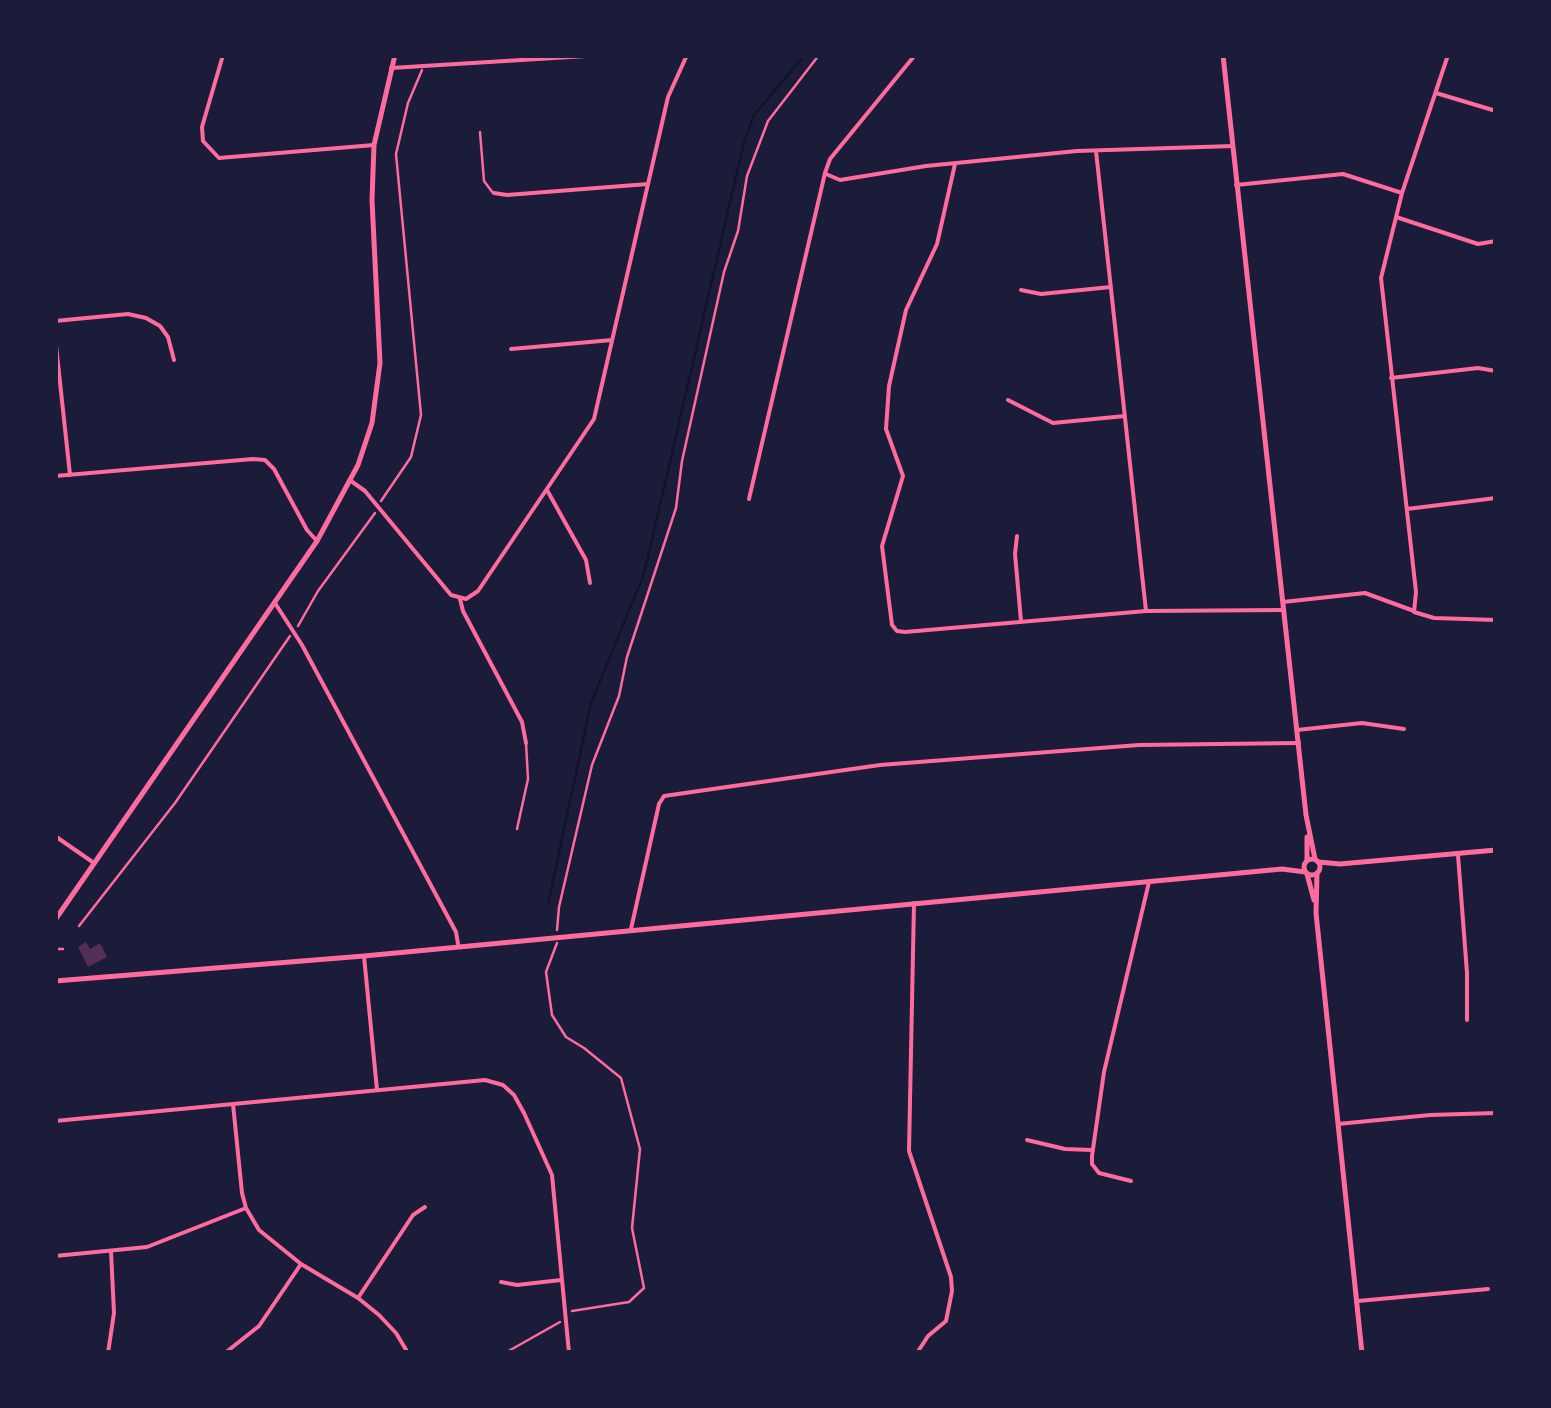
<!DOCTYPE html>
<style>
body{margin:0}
#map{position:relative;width:1551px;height:1408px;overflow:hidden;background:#1b1b3a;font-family:"Space Grotesk",sans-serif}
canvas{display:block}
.frame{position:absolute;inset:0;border:58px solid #1b1b3a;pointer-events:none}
</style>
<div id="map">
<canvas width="1551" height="1408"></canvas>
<div class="frame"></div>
</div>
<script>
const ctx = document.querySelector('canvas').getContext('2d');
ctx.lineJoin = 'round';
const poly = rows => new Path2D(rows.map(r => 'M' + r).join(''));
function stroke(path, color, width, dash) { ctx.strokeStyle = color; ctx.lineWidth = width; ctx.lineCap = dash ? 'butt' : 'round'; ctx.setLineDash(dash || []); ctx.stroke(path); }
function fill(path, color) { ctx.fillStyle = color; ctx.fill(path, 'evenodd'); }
const stream = poly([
 [548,904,591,703,644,574,744,142,754,115,802,58]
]);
const building = poly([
 [86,942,90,949,100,943,107,957,88,967,78,947]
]);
const path = poly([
 [381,501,411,457,421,415,396,154,408,103,422,70],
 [298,626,318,591,375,513],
 [79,926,175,803,290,636],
 [557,930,559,907,592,765,619,696,627,657,676,508,682,461,724,272,738,231,747,176,768,121,819,55],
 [557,943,546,972,552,1015,566,1037,584,1048,621,1078,640,1149,632,1228,644,1288,629,1302,572,1311],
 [55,949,63,949],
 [505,1353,560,1322]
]);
const service = poly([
 [480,132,484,181,493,193],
 [517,829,528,779,526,743]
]);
const minor = poly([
 [223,55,202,127,203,141,219,158,374,145],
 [1448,55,1402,193,1381,278,1416,592,1414,612,1434,618,1496,620],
 [391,68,603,55],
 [1436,93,1496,111],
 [1096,151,1146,611],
 [955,164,937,244,906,310,889,386,886,429,903,476,882,546,892,625,897,631,905,632,1146,611,1284,610],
 [826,174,840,180,926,166,1077,151,1233,146],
 [1236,185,1343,174,1402,193],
 [494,193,507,195,648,184],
 [1396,217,1478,244,1496,241],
 [1021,290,1041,294,1111,287],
 [55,321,128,314,146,318,160,326,168,337,174,360],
 [55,336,70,475],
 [511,349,612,340],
 [1391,378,1478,368,1496,371],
 [1008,400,1053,423,1125,416],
 [55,476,253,459,265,460,274,469,307,530,317,541],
 [351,481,365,491,451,595,466,599,478,591,594,419,668,97,687,55],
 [547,490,586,560,590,583],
 [749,499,825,173,830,159,915,55],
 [1407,509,1496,498],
 [1017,536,1015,554,1021,621],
 [460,599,463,611,522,722,526,743],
 [1283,602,1365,593,1414,611],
 [275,603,302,645,456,932,458,944],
 [1297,730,1362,723,1404,729],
 [55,836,94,863],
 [1458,855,1467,973,1467,1020],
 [914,903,909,1151,951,1277,952,1291,946,1321,928,1336,917,1353],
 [631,929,659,804,664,796,880,765,1139,745,1299,743],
 [364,956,377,1090],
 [233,1104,242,1193,246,1208,259,1230,301,1264,358,1298,379,1315,396,1333,408,1353],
 [55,1121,485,1080,503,1085,514,1095,524,1113,552,1175,569,1353],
 [1338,1124,1430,1115,1496,1113],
 [1027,1140,1065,1149,1092,1150],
 [1131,1181,1099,1173,1092,1164,1092,1156,1104,1072,1149,882],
 [55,1256,147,1247,246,1208],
 [501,1282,517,1285,561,1280],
 [358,1298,413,1215,425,1207],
 [1358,1301,1488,1289],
 [108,1353,114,1313,111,1251],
 [225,1353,259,1326,301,1264]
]);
const tertiary = poly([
 [1223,55,1306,815,1315,859],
 '1304 867a8 8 0 1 1 16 0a8 8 0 1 1-16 0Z',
 [1307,860,1307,837],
 [1318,862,1340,864,1496,850],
 [1317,873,1316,913,1362,1353],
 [1307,874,1314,900],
 [55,981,364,956,1282,869,1305,872]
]);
const secondary = poly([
 [55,920,317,541,358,465,372,423,380,363,372,200,374,145,395,55]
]);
stroke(stream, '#12122b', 2.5);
fill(building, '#542f53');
stroke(path, '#ff6b9d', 2.5);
stroke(service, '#ff6b9d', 2.5);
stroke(minor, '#ff6b9d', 4);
stroke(tertiary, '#ff6b9d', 5);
stroke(secondary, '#ff6b9d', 5);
</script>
